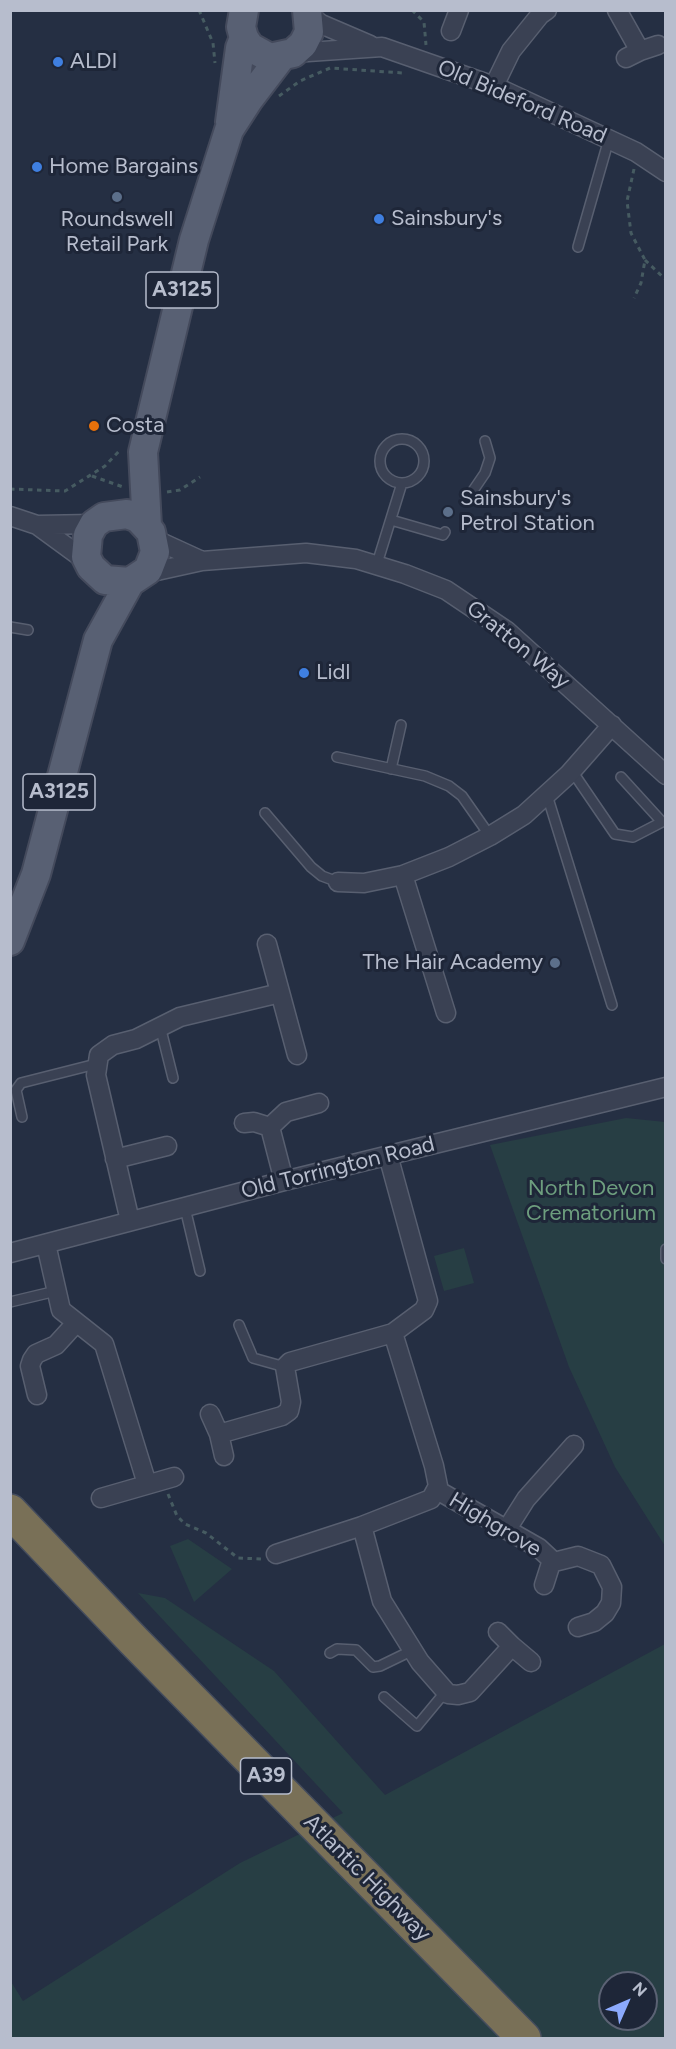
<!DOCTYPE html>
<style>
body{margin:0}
#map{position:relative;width:676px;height:2049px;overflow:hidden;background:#252f43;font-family:Figtree,sans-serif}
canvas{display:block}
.frame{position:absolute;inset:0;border:12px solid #b7bdcd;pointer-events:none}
.north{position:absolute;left:598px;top:1971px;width:60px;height:60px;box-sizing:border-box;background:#1e2638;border:2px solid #5b6274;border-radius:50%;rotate:45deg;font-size:16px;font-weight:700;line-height:24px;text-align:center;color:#b7bdcd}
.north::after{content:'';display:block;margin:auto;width:21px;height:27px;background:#8caafd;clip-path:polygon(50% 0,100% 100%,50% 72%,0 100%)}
</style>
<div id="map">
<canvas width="676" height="2049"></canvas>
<div class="frame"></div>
<div class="north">N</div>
</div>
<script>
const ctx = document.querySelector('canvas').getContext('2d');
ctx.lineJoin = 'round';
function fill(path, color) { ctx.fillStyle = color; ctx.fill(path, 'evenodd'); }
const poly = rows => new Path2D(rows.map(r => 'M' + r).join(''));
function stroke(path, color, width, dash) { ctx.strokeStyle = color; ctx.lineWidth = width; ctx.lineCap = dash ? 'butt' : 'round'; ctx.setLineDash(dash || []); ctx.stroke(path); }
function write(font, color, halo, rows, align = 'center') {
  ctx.font = font + ' Figtree,sans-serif'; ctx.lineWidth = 6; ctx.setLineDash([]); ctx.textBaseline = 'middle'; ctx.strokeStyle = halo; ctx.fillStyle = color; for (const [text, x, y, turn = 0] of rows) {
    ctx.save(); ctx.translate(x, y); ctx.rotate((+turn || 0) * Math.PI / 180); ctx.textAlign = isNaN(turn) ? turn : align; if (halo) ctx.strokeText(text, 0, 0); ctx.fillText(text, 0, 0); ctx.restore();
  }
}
const green = poly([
 [626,1118,665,1122,665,1546,615,1467,569,1367,490,1145],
 [464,1248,474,1283,444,1291,434,1256],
 [188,1539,232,1569,194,1602,170,1546],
 [138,1593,165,1598,274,1671,385,1795,665,1644,665,2038,11,2038,10,1980,23,2001,240,1863,343,1813],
 [610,1983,646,1983,646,2019,610,2019]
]);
const path = poly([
 [199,10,213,43,215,63],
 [412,10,424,22,426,45],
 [279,96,300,81,330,68,403,73],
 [634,169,627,201,631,233,645,260,641,283,634,298],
 [645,260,666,280],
 [92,476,123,487],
 [10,489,65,491,105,466,121,449],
 [167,492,180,490,200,477],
 [168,1494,177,1516,185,1524,206,1533,238,1558,261,1559]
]);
const lane = poly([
 [578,247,609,139],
 '380 461a22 22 0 1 1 44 0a22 22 0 1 1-44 0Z',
 [466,501,485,473,490,458,485,441],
 [391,520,443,535,445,532],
 [376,567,402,483],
 [10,627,28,630],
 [337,757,425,776,449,786,462,796,490,836],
 [391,769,401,725],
 [572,771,615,834,633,837,662,822,621,777],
 [547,795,612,1005],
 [265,813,311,867,322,876,338,882],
 [160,1026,173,1078],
 [22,1117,16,1090,21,1083,96,1064],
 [185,1208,200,1271],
 [666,1249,666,1259],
 [10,1302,56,1291],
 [239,1325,253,1358,285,1367],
 [330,1653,337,1649,356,1650,373,1667,380,1666,413,1650],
 [384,1697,417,1726,446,1691]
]);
const street = poly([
 [617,10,640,51,626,58],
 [308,14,321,24,370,45],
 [451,31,459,10],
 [640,51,658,45],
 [293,53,382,47,494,86,636,152,666,172],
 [494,86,511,51,540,15,547,10],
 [10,516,37,525,89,563],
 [37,525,94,524],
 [154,539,202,561],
 [143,574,202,561,306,553,356,559,405,574,446,590,507,631,666,775],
 [403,875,446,1013],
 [338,882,364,883,403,875,449,857,490,836,524,815,569,774,612,725],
 [267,944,297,1055],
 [244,1123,254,1122,270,1127],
 [115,1159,167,1146],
 [284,1181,270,1127,286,1112,319,1103],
 [130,1221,96,1075,99,1055,113,1045,136,1039,180,1017,280,993],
 [46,1244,61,1310,104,1344,147,1484],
 [10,1253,284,1181,666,1087],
 [393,1333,434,1466,438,1486,431,1499,362,1526,382,1601,420,1662,448,1694,458,1695,470,1692,512,1646,531,1662],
 [37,1395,30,1366,32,1360,36,1354,56,1345,76,1323],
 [210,1414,219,1434],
 [224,1456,219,1434,282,1416,289,1411,291,1402,285,1367,290,1362,393,1333,424,1310,428,1301,388,1155],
 [437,1490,539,1548,554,1562,578,1556,601,1565,612,1587,611,1603,605,1613,594,1622,578,1627],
 [101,1498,174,1477],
 [507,1529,526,1499,574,1445],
 [276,1554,362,1526],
 [544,1585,552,1560],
 [498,1632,512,1646]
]);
const primary = poly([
 [244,10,241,27,244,38,250,47,270,58,293,53,303,44,309,32,307,10],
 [230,122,240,48,244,38],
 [147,526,143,452,194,240,229,130,249,99,281,57],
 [10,941,36,874,98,640,130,582,148,570,155,552,151,532,138,518,127,514,104,517,94,524,88,535,86,557,91,567,105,580,130,582]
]);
const highway = poly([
 [10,1511,134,1641,524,2038]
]);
const markers = [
 [58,62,6,"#3f7fe0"],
 [37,167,6,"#3f7fe0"],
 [117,197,6,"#5c6f8a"],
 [379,219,6,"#3f7fe0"],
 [94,426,6,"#e8710a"],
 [448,512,6,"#5c6f8a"],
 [304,673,6,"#3f7fe0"],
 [555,963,6,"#5c6f8a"]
];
const shields = [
 [182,290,72],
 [59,792,72],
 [266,1776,51]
];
const shieldNames = [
 ["A3125",182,290],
 ["A3125",59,792],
 ["A39",266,1776]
];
const poiNames = [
 ["ALDI",70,62],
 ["Home Bargains",49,167],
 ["Sainsbury's",391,219],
 ["Roundswell",117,220,"center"],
 ["Retail Park",117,245,"center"],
 ["Costa",106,426],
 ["Sainsbury's",460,499],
 ["Petrol Station",460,524],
 ["Lidl",316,673],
 ["The Hair Academy",543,963,"right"]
];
const streetNames = [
 ["Old Bideford Road",522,102,23],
 ["Gratton Way",518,645,39],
 ["Old Torrington Road",338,1168,-14],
 ["Highgrove",495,1525,31],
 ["Atlantic Highway",367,1878,45]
];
const parkNames = [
 ["North Devon",591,1189],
 ["Crematorium",591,1214]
];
fill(green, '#273e44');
stroke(lane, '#585f70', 12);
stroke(street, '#585f70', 21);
stroke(primary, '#444a5c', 32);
stroke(highway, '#444c5d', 36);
stroke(path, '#465b61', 3, [4.5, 4.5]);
stroke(lane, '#3a4153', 9);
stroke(street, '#3a4153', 18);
stroke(primary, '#586073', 28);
stroke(highway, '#797057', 33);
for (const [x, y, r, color] of markers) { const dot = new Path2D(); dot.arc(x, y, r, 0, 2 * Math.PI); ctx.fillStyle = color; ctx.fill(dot); stroke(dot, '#1e2638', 2); }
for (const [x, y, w] of shields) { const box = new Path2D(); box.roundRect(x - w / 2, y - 18, w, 36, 4.5); ctx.fillStyle = '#1e2638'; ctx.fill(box); stroke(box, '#b7bdcd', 1.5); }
write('bold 21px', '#b7bdcd', null, shieldNames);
write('22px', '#b7bdcd', '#1e2638', poiNames, 'left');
write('22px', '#b7bdcd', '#1e2638', streetNames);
write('22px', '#6d9e7e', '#1e2638', parkNames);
</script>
